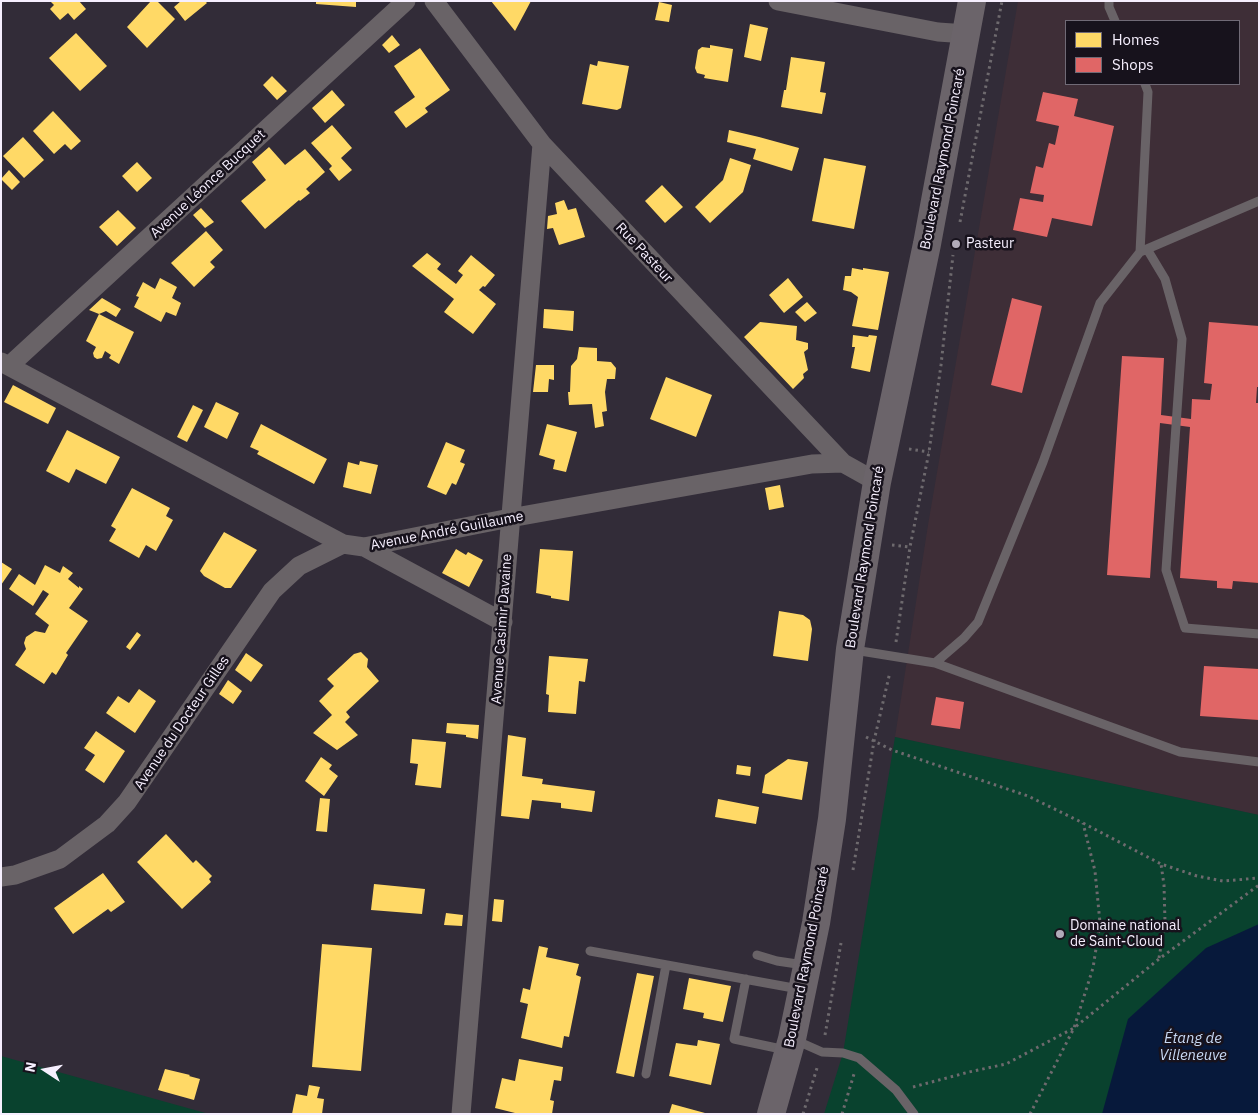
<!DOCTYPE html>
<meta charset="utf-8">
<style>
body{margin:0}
#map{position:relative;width:1260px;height:1115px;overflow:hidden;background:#322c38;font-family:"IBM Plex Sans",sans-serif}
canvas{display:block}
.frame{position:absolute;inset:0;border:2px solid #f6effe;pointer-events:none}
.legend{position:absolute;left:1065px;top:20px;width:175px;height:65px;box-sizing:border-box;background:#17121c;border:1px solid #706a76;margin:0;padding:6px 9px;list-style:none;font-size:15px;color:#f6effe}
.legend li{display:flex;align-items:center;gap:10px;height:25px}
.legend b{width:25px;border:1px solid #706a76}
.north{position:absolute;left:20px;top:1045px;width:50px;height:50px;-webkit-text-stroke:4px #17121c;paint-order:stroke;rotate:281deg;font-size:14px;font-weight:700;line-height:20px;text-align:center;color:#f6effe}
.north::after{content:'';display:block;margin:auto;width:18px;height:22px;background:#f6effe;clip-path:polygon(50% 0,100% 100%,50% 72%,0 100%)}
</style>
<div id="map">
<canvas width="1260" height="1115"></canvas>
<div class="frame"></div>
<ul class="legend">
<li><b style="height:14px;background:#ffd966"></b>Homes</li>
<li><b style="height:14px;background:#e06666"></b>Shops</li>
</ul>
<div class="north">N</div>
</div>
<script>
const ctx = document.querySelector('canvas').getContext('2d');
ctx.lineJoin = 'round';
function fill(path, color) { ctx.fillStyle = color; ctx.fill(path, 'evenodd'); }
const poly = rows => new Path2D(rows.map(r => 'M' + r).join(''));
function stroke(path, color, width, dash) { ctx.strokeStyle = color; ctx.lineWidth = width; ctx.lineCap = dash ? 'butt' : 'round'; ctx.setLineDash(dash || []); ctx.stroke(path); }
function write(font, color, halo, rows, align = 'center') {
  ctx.font = font + ' "IBM Plex Sans",sans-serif'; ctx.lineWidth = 5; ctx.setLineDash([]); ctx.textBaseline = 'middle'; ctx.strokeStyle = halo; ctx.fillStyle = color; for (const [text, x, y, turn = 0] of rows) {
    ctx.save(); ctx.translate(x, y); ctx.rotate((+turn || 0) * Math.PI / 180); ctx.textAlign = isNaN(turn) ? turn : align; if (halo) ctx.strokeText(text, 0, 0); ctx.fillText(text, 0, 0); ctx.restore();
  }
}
const commercial = poly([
 [1018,1,1259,1,1259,815,895,737,928,525],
 [1066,21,1239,21,1239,84,1066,84]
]);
const green = poly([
 [895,737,1259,815,1259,1114,824,1114,843,1053],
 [1,1056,209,1114,1,1114]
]);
const water = poly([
 [1259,924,1259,1114,1102,1114,1128,1019,1206,948]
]);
const homes = poly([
 [50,1,79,1,86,9,74,20,68,13,60,20,50,9,54,5],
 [151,1,157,1,175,19,147,48,127,27],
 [181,1,205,1,207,3,185,21,174,7],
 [316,1,356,1,356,7,316,4],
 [491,1,531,1,515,31],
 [659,2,672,5,669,22,655,20],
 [750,24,768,28,761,61,744,57],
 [76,33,107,66,80,91,49,58],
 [392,35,400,45,389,53,382,45],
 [710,45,733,49,728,82,704,78,705,75,697,73,695,68,698,50,702,47,710,48],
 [420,48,450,90,425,108,428,112,406,128,394,112,415,97,394,66],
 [791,57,825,62,820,92,826,93,822,114,781,107,784,90,786,90],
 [598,61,629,66,621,108,617,110,582,104,590,64,597,66],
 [272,76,287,91,277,100,263,85],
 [332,90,345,105,325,123,312,108],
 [53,111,81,141,71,150,65,144,54,154,33,131],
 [332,125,352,148,341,158,352,170,339,181,329,169,332,166,311,143],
 [729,130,759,137,799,148,792,171,753,159,756,149,727,142],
 [23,137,44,160,24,178,3,156],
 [269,147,285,165,305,149,325,172,306,189,310,193,300,201,299,200,265,229,241,201,266,180,252,162],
 [730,158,751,165,743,192,710,223,695,207,723,180],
 [824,158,866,166,854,229,812,221],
 [137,162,152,178,137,192,122,176],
 [9,170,20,182,12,190,1,179],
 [662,185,683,207,665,223,645,201],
 [564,200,568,210,576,208,585,237,559,245,553,228,547,229,548,216,557,214,555,203],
 [201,208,214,222,205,228,193,215],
 [118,210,136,228,117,246,99,227],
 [206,231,223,250,210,262,215,267,194,287,171,263],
 [427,253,441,264,437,269,456,284,463,275,458,271,471,255,495,275,485,287,483,286,479,290,496,304,473,334,444,312,454,299,412,266],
 [852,268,863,270,863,268,889,272,878,330,852,326,858,297,851,292,843,290,845,276,851,276],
 [160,278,177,287,172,298,181,303,176,316,166,312,161,322,134,307,139,297,136,296,143,282,155,289],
 [788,278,803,297,784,313,769,295],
 [102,298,121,309,116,317,106,311,99,314,89,310],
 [807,302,817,313,805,322,795,312],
 [544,309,574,311,573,331,543,328],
 [99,314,134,332,119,364,109,358,111,355,105,351,102,358,97,359,94,357,93,353,96,347,86,341],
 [760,322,797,326,796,340,808,343,808,349,804,352,808,370,803,374,804,378,793,389,744,337],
 [853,335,868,337,869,335,877,336,870,372,851,368,855,347,852,347],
 [579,347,597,348,597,361,611,362,616,368,615,379,607,379,605,392,607,411,602,412,604,426,595,428,592,404,569,405,568,392,570,392,571,366,577,359],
 [536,365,554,365,554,380,549,379,548,392,533,392],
 [666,377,712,395,696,437,650,419],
 [13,385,56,408,48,424,4,402],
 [216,402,239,413,227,439,204,427],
 [193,405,203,410,187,442,177,437],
 [261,424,327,459,314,484,257,454,259,451,250,447],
 [547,424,577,432,566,472,553,469,555,460,539,455],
 [67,430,120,457,106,484,76,469,69,483,46,471],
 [446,442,465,450,460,462,465,464,456,485,452,483,446,495,427,487],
 [360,461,378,465,371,494,343,487,348,462,359,465],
 [780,485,784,507,769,510,765,488],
 [132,488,170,508,166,516,173,520,156,551,146,545,139,558,109,541,116,529,111,526],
 [224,532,257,550,231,588,225,588,204,576,200,571],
 [456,549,466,555,468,552,483,560,469,587,442,573],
 [540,549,573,551,569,601,551,598,551,596,536,593],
 [1,562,12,569,1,585],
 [45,565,60,573,63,566,73,573,68,579,79,588,79,586,83,589,69,608,88,621,66,653,68,655,56,675,52,672,44,684,15,665,26,649,24,643,26,637,35,631,45,633,49,625,35,614,49,594,43,590,33,606,9,589,19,574,35,585],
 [779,611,803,615,810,620,812,629,808,661,773,656],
 [137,632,141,635,130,650,126,647],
 [361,652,368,659,367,667,379,681,346,712,350,717,345,722,358,735,337,750,313,733,332,715,319,701,334,686,327,679,354,654],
 [246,653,263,665,251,682,235,670],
 [549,656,588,659,585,682,579,681,576,714,548,712,549,695,546,694],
 [228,680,242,691,233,704,219,694],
 [139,689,156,701,135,733,106,713,118,696,129,703],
 [447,723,479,725,478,739,466,737,466,735,446,733],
 [96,731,125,751,104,783,85,770,95,755,84,748],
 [508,735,526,738,522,776,543,779,542,784,595,791,592,812,561,808,561,803,532,800,529,819,501,816],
 [412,739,446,742,441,788,415,785,418,764,410,763],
 [321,757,332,765,329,769,338,776,324,796,305,781],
 [788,759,808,762,802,800,762,793,765,775],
 [737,765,751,767,750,776,736,774],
 [320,798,330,799,327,832,316,831],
 [718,799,759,807,756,824,715,817],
 [166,834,193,863,196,860,212,876,209,879,211,882,182,909,137,862],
 [103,873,125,902,111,912,108,909,73,934,54,908],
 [374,884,425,889,422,914,371,910],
 [494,899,504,900,502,922,492,921],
 [446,913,463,915,462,926,444,925],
 [322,944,372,948,361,1071,312,1067],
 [539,946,548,948,546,957,579,964,576,975,581,977,569,1037,564,1036,562,1048,521,1038,528,1004,520,1002,523,988,530,990],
 [637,973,654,976,634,1077,616,1073],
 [689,978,731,986,723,1022,703,1018,704,1013,683,1009],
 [698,1040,720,1044,711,1085,669,1076,676,1043,697,1046],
 [519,1059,563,1067,561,1081,554,1080,550,1100,554,1101,552,1114,519,1114,495,1108,502,1078,515,1081],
 [165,1069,190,1075,189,1076,200,1079,194,1100,158,1090],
 [309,1085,320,1087,317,1098,324,1099,322,1114,292,1114,296,1094,307,1096],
 [672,1104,705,1113,705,1114,669,1114]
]);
const shops = poly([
 [1043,92,1078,99,1074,116,1114,126,1092,226,1052,218,1047,237,1013,230,1020,198,1043,202,1044,195,1030,193,1036,166,1043,168,1049,143,1055,145,1059,126,1036,121],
 [1012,298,1042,306,1022,393,991,385],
 [1209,322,1259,326,1259,387,1257,387,1256,403,1259,403,1259,583,1233,581,1232,589,1217,588,1217,581,1180,578,1190,427,1160,423,1150,578,1107,575,1122,356,1164,358,1161,415,1191,419,1192,399,1210,400,1212,384,1204,383],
 [1204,666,1259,669,1259,720,1200,716],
 [936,697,964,702,960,729,931,725]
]);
const path = poly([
 [960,222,1002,1],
 [909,449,929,452],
 [892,545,910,547],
 [896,642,910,547,929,452,941,365,953,255],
 [866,737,892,750,1028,796,1083,823,1161,864,1197,876,1223,881,1259,878],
 [853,870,874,741,890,672],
 [1159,958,1165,922,1164,885,1161,864],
 [825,1035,841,943],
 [913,1087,969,1072,1006,1064,1074,1028,1159,959,1259,885],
 [803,1114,817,1068],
 [842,1114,854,1074],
 [1030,1114,1074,1028,1093,968,1100,923,1095,871,1083,823]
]);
const service = poly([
 [1109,1,1109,7,1115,21],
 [1147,249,1165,279,1182,339,1166,570,1185,628,1259,634],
 [1140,252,1148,92,1145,84],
 [854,650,935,663,1180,752,1259,762],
 [935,663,964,638,978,622,1043,462,1100,303,1140,252,1259,201],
 [590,951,799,989],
 [757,955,777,961,804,965],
 [746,979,734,1039,786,1050],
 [795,1040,822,1052,843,1053,859,1058,896,1090,914,1114],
 [646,1074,666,965]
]);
const minor = poly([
 [434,1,542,144,843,463,877,482],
 [778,1,938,32,967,34],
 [1,362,343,544,364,547,510,518,812,464,843,463],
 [9,366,406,1],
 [364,547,503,622],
 [1,877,15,875,60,859,107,824,127,802,272,591,299,566,343,544],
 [461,1114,542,144]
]);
const primary = poly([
 [771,1114,792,1039,816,923,832,819,850,649,877,482,927,244,972,1]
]);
const markers = [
 [956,244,5,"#b1abb9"],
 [1060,934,5,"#b1abb9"]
];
const streetNames = [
 ["Boulevard Raymond Poincaré",943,159,-79],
 ["Avenue Léonce Bucquet",208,184,-43],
 ["Rue Pasteur",644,253,47],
 ["Avenue André Guillaume",447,531,-11],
 ["Boulevard Raymond Poincaré",865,557,-81],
 ["Avenue Casimir Davaine",502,629,-86],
 ["Avenue du Docteur Gilles",182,723,-56],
 ["Boulevard Raymond Poincaré",807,957,-79]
];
const poiNames = [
 ["Pasteur",966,244],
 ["Domaine national",1070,926],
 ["de Saint-Cloud",1070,942]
];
const waterNames = [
 ["Étang de",1193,1039],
 ["Villeneuve",1193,1056]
];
fill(commercial, '#3e2e37');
fill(green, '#09422e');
fill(water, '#07193b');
fill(homes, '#ffd966');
fill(shops, '#e06666');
stroke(path, '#6e6a6e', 3, [2.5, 4]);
stroke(service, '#696367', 9);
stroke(minor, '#696367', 19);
stroke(primary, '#6b646a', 28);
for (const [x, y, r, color] of markers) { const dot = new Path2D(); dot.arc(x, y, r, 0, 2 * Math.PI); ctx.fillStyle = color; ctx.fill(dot); stroke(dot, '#17121c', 2); }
write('14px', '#f6effe', '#17121c', streetNames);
write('14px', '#f6effe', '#17121c', poiNames, 'left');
write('italic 15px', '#c7d8f3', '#17121c', waterNames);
</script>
